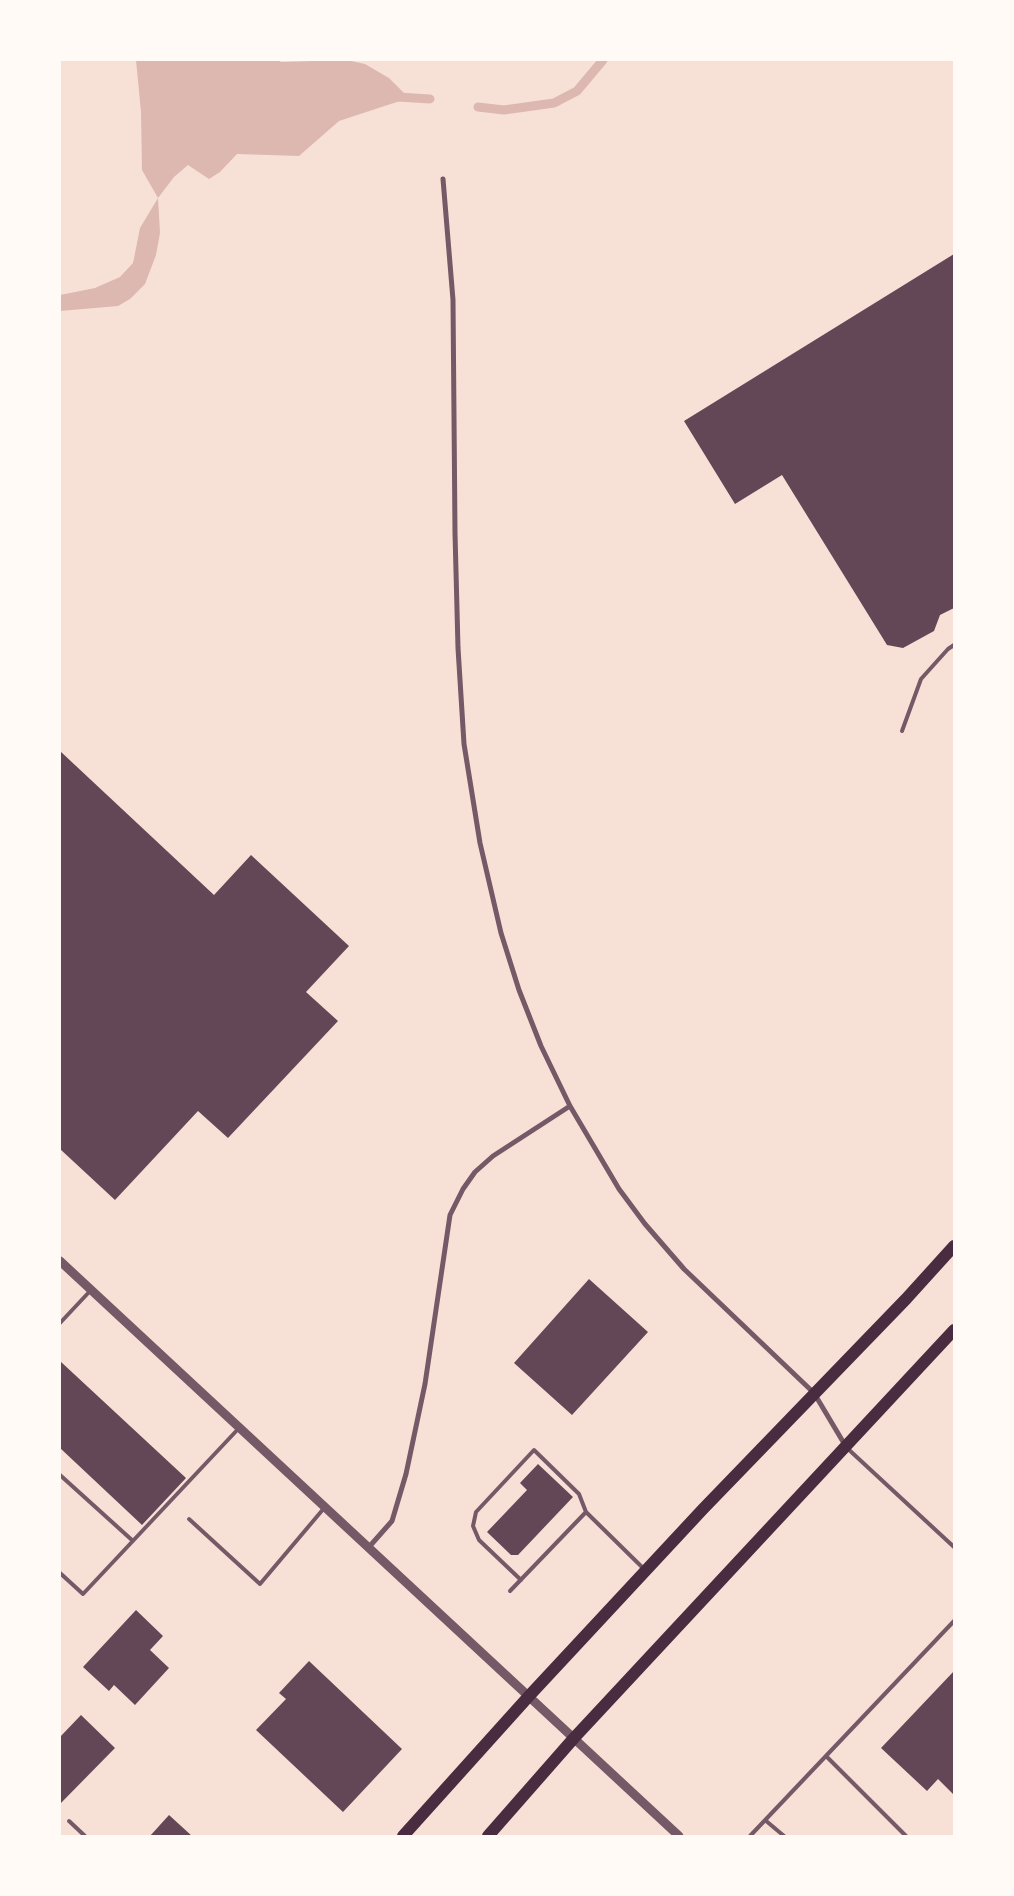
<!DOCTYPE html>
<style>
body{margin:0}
#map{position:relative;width:1014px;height:1896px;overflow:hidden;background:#f7e1d7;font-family:"Noto Serif",serif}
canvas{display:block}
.frame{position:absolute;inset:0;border:61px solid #fffaf5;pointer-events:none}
</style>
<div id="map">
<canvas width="1014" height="1896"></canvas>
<div class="frame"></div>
</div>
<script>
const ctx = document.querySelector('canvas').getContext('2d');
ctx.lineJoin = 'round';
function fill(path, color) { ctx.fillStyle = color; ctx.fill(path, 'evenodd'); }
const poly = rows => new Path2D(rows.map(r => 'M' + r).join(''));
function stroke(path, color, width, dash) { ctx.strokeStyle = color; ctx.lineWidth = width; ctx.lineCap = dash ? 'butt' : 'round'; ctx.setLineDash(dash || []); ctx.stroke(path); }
const water = poly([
 [136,60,278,60,281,62,346,60,365,64,389,78,409,98,339,121,299,156,237,154,220,172,209,179,188,165,174,177,158,198,160,233,156,255,145,284,130,299,118,306,60,311,60,295,95,288,120,277,133,263,140,228,158,198,142,170,141,112]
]);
const stream = poly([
 [398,97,430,99],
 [478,107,504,110,554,103,577,91,603,60]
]);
const building = poly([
 [954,254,954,608,940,615,934,631,903,648,887,645,782,475,735,504,684,421],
 [60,751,214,895,251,855,349,946,306,992,338,1021,228,1138,198,1111,115,1200,60,1149],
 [589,1279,648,1332,572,1415,514,1363],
 [60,1361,186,1478,142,1525,60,1448],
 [538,1464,573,1497,518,1555,511,1555,487,1532,527,1490,520,1483],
 [136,1610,163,1636,150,1650,169,1668,135,1705,114,1685,109,1691,83,1667],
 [309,1661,402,1749,343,1812,256,1730,286,1699,279,1693],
 [954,1671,954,1795,938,1779,927,1791,881,1748],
 [81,1715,115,1748,60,1804,60,1737],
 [169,1815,192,1836,150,1836]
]);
const service = poly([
 [902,731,921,679,948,649,954,645],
 [60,1323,91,1290],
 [847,1448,954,1547],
 [60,1475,133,1541],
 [189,1519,260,1584,325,1507],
 [60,1573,83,1594,240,1427],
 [521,1580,479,1540,473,1526,476,1512,534,1450,579,1494,586,1512],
 [510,1591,586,1512,644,1569],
 [826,1756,906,1836],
 [765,1820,784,1836],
 [69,1821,85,1836],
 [750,1836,954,1621]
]);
const minor = poly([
 [443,179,453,300,455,533,458,648,464,744,480,843,501,933,519,990,541,1046,570,1106,619,1189,645,1224,684,1269,814,1393,845,1445],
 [369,1547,392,1521,406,1474,425,1384,450,1215,463,1189,475,1172,493,1156,570,1106]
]);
const tertiary = poly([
 [60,1261,679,1836]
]);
const primary = poly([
 [403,1836,529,1696,703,1509,906,1299,954,1246],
 [488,1836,574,1738,954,1330]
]);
fill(water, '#dcb8b0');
stroke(stream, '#dcb8b0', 9);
fill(building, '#644757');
stroke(service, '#755966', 4);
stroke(minor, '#755966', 5);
stroke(tertiary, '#755966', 9);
stroke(primary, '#4a2c40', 12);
</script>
